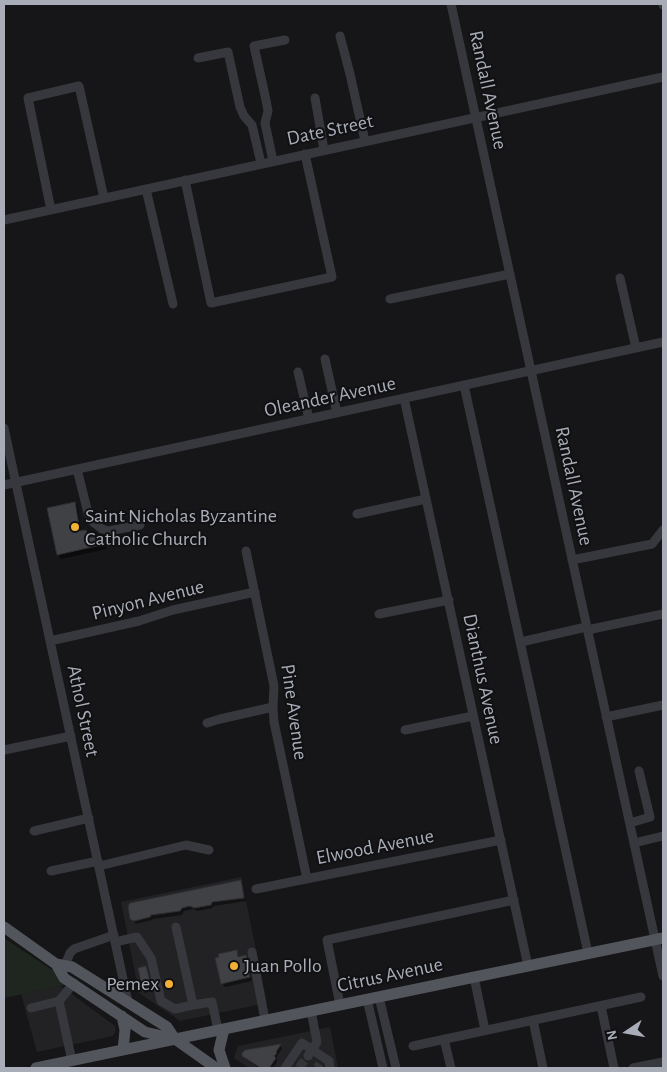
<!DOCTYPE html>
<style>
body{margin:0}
#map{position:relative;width:667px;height:1072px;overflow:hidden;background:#161618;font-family:"Alegreya Sans",sans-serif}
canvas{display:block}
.frame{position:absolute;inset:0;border:5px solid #a8adb8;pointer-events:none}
.north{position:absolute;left:602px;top:1007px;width:50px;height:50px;-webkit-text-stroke:4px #111113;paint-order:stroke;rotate:258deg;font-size:14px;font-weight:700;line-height:20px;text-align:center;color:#a8adb8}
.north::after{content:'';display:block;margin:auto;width:18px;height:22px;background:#a8adb8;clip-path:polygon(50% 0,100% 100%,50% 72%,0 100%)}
</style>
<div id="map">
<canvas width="667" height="1072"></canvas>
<div class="frame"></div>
<div class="north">N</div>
</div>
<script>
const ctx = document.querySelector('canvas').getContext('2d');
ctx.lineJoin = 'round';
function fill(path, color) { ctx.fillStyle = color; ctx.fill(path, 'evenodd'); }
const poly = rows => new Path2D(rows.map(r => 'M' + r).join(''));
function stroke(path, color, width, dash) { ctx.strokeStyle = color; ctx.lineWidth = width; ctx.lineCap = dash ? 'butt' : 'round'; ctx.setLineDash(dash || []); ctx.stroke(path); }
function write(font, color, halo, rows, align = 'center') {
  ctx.font = font + ' "Alegreya Sans",sans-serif'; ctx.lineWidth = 4; ctx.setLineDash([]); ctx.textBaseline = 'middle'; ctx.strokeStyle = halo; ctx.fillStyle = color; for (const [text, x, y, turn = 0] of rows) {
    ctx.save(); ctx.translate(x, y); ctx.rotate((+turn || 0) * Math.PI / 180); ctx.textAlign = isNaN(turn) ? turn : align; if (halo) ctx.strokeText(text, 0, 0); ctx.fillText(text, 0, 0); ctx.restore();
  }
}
const built = poly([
 [241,877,267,1003,180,1021,139,993,121,902],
 [61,986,115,1026,116,1030,113,1036,37,1052,21,994],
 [330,1027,338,1068,249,1068,234,1058,238,1046]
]);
const green = poly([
 [4,938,58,974,65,985,4,998]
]);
const shadow = poly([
 [75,503,78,508,81,532,85,531,89,539,102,537,107,549,61,559,58,554],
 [240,881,246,901,214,906,212,908,197,911,193,909,184,911,182,915,153,919,152,920,136,924,131,918],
 [236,951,239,958,246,957,248,960,252,981,225,987,222,983],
 [146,967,152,991,145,993,144,991],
 [280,1045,282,1049,277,1056,277,1062,273,1068,259,1068,246,1059,244,1055]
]);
const building = poly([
 [75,502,80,531,86,530,88,538,100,535,103,536,105,544,57,555,47,508,75,502],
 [241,880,244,898,212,902,211,905,194,908,190,906,182,908,180,911,151,915,150,917,134,921,130,919,128,906,130,903,241,880],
 [237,950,238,957,246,955,250,977,221,984,215,958,219,957,218,954,237,950],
 [146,966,152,989,143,991,138,968,146,966],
 [281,1044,276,1052,277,1053,274,1056,276,1058,269,1068,261,1068,242,1056,242,1053,245,1050,281,1044]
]);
const minorTunnel = poly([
 [299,1068,308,1056],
 [317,1068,320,1064]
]);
const minor = poly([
 [451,4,663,976],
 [663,4,663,5],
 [340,36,350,74,365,141],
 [198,58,228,52,240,107,244,116,252,125,261,163],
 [315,98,324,150],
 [273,161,265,123,268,111,266,100,254,46,285,40],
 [185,180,211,303,332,277,305,154],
 [146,189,173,304],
 [51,210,28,98,79,86,104,198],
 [4,220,663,77],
 [620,278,636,348],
 [390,299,510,274],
 [325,359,337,413],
 [298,372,309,419],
 [464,385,588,953],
 [404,398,528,966],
 [4,428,128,1002],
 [77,469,88,513,93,522,102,529,109,531,140,525],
 [4,485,663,342],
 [357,514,426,499],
 [246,551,274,686,273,707,274,722,307,879],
 [572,560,652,544,663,530],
 [379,614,449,600],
 [587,630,663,614],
 [50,641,139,621,173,610,255,592],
 [521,642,586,627],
 [606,717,663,705],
 [207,723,220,719,273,707],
 [405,730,473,716],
 [4,750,71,736],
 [630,823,650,817,639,771],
 [34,831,89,818],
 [634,843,663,836],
 [99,866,186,845,209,850],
 [51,871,98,861],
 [256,889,501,840],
 [176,927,193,1005,212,1002,218,1030],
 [115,942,137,937,151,958,161,1001,175,1009,193,1005],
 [252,952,265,1020],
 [65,965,70,953,74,949,114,935],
 [474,977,485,1030],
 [379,997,396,1068],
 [367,999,383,1068],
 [59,1001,74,983],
 [340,1005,327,940,514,900],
 [601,1006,614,1068],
 [31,1008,59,1001,72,1061],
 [533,1020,543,1068],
 [444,1039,451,1068],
 [413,1046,641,997],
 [308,1056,317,1042,311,1011],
 [285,1068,302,1043,329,1061,330,1068],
 [633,1068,663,1062]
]);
const major = poly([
 [4,927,56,964,72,967,167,1027,175,1039,216,1068],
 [56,964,64,978,145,1032,171,1038],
 [122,1016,125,1030,123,1050],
 [224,1029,219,1050,225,1068],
 [36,1068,663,938]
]);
const markers = [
 [75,527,5,"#f2b134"],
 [234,966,5,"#f2b134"],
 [169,984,5,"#f2b134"]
];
const streetNames = [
 ["Randall Avenue",488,90,78],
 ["Date Street",330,130,-12],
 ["Oleander Avenue",330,397,-12],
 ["Randall Avenue",574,486,78],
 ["Pinyon Avenue",148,600,-14],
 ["Dianthus Avenue",483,679,78],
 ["Athol Street",83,711,78],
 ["Pine Avenue",294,712,82],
 ["Elwood Avenue",375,847,-11],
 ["Citrus Avenue",390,975,-12]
];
const poiNames = [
 ["Saint Nicholas Byzantine",85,516],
 ["Catholic Church",85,539],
 ["Juan Pollo",244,966],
 ["Pemex",159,984,"right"]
];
fill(built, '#222225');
fill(green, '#1e261f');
fill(shadow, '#0007');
fill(building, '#404145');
stroke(building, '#303034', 1);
stroke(minorTunnel, '#333438', 9, [9, 4.5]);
stroke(minor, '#37383d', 9);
stroke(major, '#53555c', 11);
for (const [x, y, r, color] of markers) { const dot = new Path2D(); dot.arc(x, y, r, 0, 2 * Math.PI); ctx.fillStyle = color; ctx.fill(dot); stroke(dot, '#111113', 2); }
write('20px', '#a8adb8', '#111113', streetNames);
write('20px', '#a8adb8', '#111113', poiNames, 'left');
</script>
